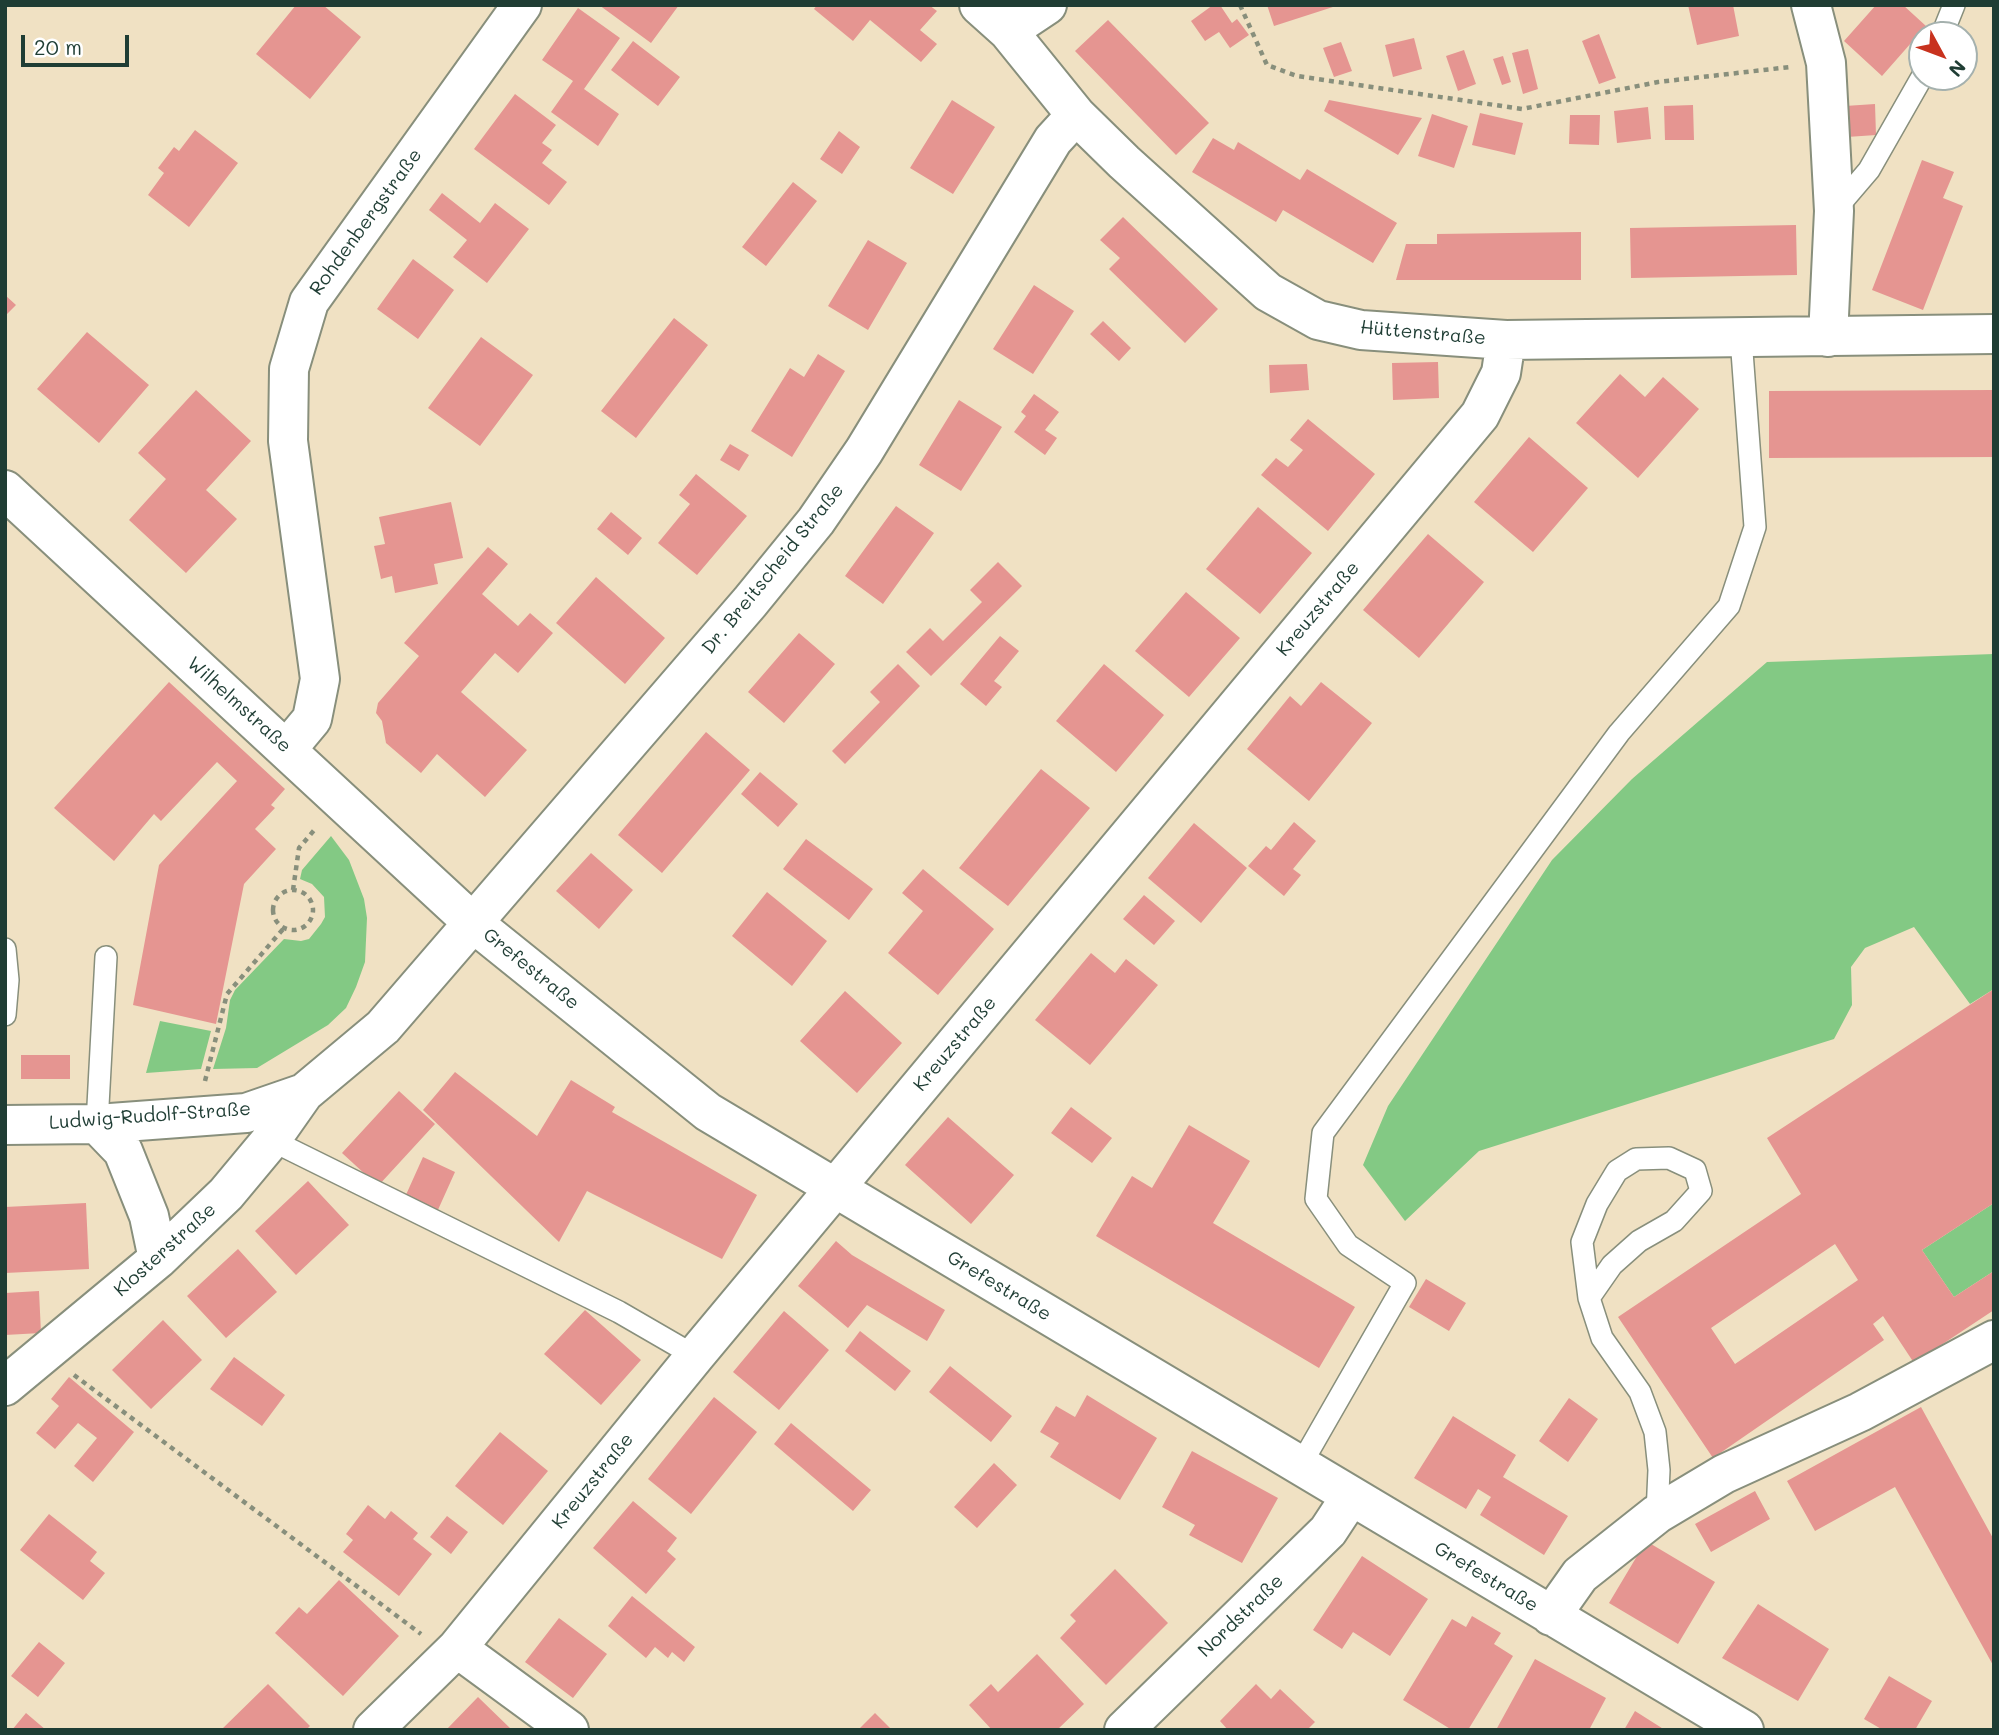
<!DOCTYPE html>
<meta charset="utf-8">
<style>
body{margin:0}
#map{position:relative;width:1999px;height:1735px;overflow:hidden;background:#f0e1c3;font-family:Mali,sans-serif}
canvas{display:block}
.frame{position:absolute;inset:0;border:7px solid #1f3d34;pointer-events:none}
.north{position:absolute;left:1908px;top:21px;width:70px;height:70px;box-sizing:border-box;background:#fff;border:2px solid #a5b1ae;border-radius:50%;rotate:131deg;font-size:19px;font-weight:700;line-height:28px;text-align:center;color:#1f3d34}
.north::after{content:'';display:block;margin:auto;width:24px;height:32px;background:#c8321e;clip-path:polygon(50% 0,100% 100%,50% 72%,0 100%)}
.scale{position:absolute;left:21px;top:35px;width:108px;height:32px;box-sizing:border-box;border:4px solid #1f3d34;border-top:0;padding-left:9px;font-size:21px;line-height:24px;white-space:nowrap;color:#1f3d34;-webkit-text-stroke:5px #fff;paint-order:stroke}
</style>
<div id="map">
<canvas width="1999" height="1735"></canvas>
<div class="frame"></div>
<div class="north">N</div>
<div class="scale">20 m</div>
</div>
<script>
const ctx = document.querySelector('canvas').getContext('2d');
ctx.lineJoin = 'round';
function fill(path, color) { ctx.fillStyle = color; ctx.fill(path, 'evenodd'); }
const poly = rows => new Path2D(rows.map(r => 'M' + r).join(''));
function stroke(path, color, width, dash) { ctx.strokeStyle = color; ctx.lineWidth = width; ctx.lineCap = dash ? 'butt' : 'round'; ctx.setLineDash(dash || []); ctx.stroke(path); }
function write(font, color, halo, rows, align = 'center') {
  ctx.font = font + ' Mali,sans-serif'; ctx.lineWidth = 7; ctx.setLineDash([]); ctx.textBaseline = 'middle'; ctx.strokeStyle = halo; ctx.fillStyle = color; for (const [text, x, y, turn = 0] of rows) {
    ctx.save(); ctx.translate(x, y); ctx.rotate((+turn || 0) * Math.PI / 180); ctx.textAlign = isNaN(turn) ? turn : align; if (halo) ctx.strokeText(text, 0, 0); ctx.fillText(text, 0, 0); ctx.restore();
  }
}
const green = poly([
 [1994,654,1994,989,1970,1004,1914,927,1865,948,1851,967,1852,1005,1834,1039,1479,1151,1405,1221,1363,1165,1388,1106,1552,860,1632,779,1767,662],
 [331,836,349,860,364,899,367,918,365,962,356,987,346,1008,328,1025,257,1068,213,1069,226,1028,230,1000,235,990,284,939,301,941,309,939,321,924,325,917,324,897,312,884,300,879,302,870],
 [160,1021,211,1031,201,1069,146,1073],
 [1994,1203,1994,1271,1954,1297,1922,1250]
]);
const building = poly([
 [296,5,323,5,361,37,310,99,256,54],
 [599,5,679,5,651,43],
 [817,5,929,5,937,11,920,30,937,44,921,62,870,20,853,41,814,9],
 [1213,5,1220,5,1232,23,1237,19,1249,35,1230,48,1219,32,1205,41,1191,21],
 [1267,5,1336,5,1336,6,1274,26],
 [1688,5,1733,5,1739,36,1697,45],
 [1876,5,1903,5,1926,26,1882,76,1844,41],
 [578,8,620,38,584,89,619,114,598,146,551,112,573,81,542,60],
 [1108,20,1209,123,1176,155,1075,51],
 [1599,34,1616,78,1599,84,1582,41],
 [1414,38,1422,69,1393,77,1385,45],
 [633,41,680,77,658,106,611,70],
 [1341,42,1352,71,1334,77,1323,48],
 [1528,49,1538,89,1523,94,1512,53],
 [1464,50,1476,84,1458,91,1446,56],
 [1503,56,1511,82,1502,85,1493,59],
 [515,94,556,125,542,143,552,150,542,163,567,182,549,205,474,149],
 [952,100,995,127,953,194,910,168],
 [1329,100,1422,118,1398,155,1324,111],
 [1875,104,1876,135,1847,137,1845,106],
 [1693,105,1694,140,1665,140,1664,106],
 [1648,107,1651,139,1617,143,1614,111],
 [1480,113,1523,123,1515,155,1472,145],
 [1432,114,1468,126,1454,168,1418,156],
 [1570,115,1600,115,1599,145,1569,144],
 [195,130,238,163,189,227,148,195,164,173,158,168,174,147,179,151],
 [839,131,860,147,842,174,820,159],
 [1213,138,1234,150,1238,142,1300,180,1307,169,1397,223,1373,263,1283,210,1276,222,1192,172],
 [1922,160,1954,172,1943,198,1963,206,1923,310,1872,290],
 [793,182,817,201,766,266,742,247],
 [442,193,480,223,495,203,529,229,487,283,453,257,467,240,429,210],
 [1123,217,1218,309,1185,343,1109,269,1120,258,1100,240],
 [1796,225,1797,275,1631,278,1630,228],
 [1581,232,1581,280,1396,280,1406,244,1437,244,1437,234],
 [868,240,907,263,868,330,828,306],
 [413,259,454,290,418,339,377,309],
 [1034,285,1074,311,1033,374,993,349],
 [5,295,16,305,5,316],
 [674,318,708,345,636,438,601,411],
 [1103,321,1131,348,1119,361,1090,334],
 [87,332,149,385,99,443,37,389],
 [481,337,533,375,480,446,428,408],
 [818,354,845,371,792,457,751,431,790,368,804,377],
 [1438,362,1439,398,1393,400,1392,363],
 [1307,364,1309,390,1270,393,1269,365],
 [1620,374,1645,397,1663,377,1699,409,1638,478,1576,423],
 [196,390,251,441,206,490,237,519,186,573,129,520,166,479,138,453],
 [1994,390,1994,457,1769,458,1769,391],
 [1034,394,1059,412,1045,430,1057,438,1045,455,1014,432,1026,416,1021,412],
 [959,400,1002,427,961,491,919,465],
 [1308,419,1375,474,1328,531,1261,475,1276,458,1288,467,1303,450,1290,440],
 [1529,437,1588,488,1533,552,1474,502],
 [730,444,749,455,739,471,720,460],
 [696,474,747,516,697,575,658,543,690,504,679,495],
 [451,502,463,558,434,564,438,584,395,593,392,576,381,579,374,546,385,544,379,517],
 [896,506,934,533,883,604,845,576],
 [1258,507,1312,553,1260,614,1206,569],
 [611,512,642,538,628,555,597,529],
 [1428,534,1484,582,1419,658,1363,610],
 [488,547,508,564,482,594,518,626,530,613,553,633,518,673,495,653,461,692,527,750,485,797,437,754,421,773,386,743,382,721,376,713,378,703,419,656,404,643],
 [998,562,1022,586,931,676,906,652,930,628,943,641,982,602,970,590],
 [596,577,665,638,625,684,556,623],
 [1186,592,1240,638,1189,697,1135,651],
 [799,633,835,664,784,723,748,692],
 [1000,636,1019,651,994,681,1002,687,986,706,960,684],
 [898,664,920,686,845,764,832,751,880,702,870,692],
 [1104,664,1164,715,1116,772,1056,721],
 [169,682,285,789,271,805,275,808,255,829,276,849,244,884,216,1024,133,1005,159,865,237,781,217,762,161,821,154,814,114,861,54,808],
 [1321,682,1372,723,1309,801,1247,749,1290,696,1301,706],
 [706,732,750,770,662,873,618,835],
 [1041,769,1090,808,1008,906,959,868],
 [760,772,798,804,778,827,741,794],
 [1294,822,1316,841,1293,869,1301,875,1284,896,1248,866,1266,846,1271,850],
 [1194,823,1247,868,1201,923,1148,878],
 [806,839,873,889,849,920,783,869],
 [591,853,633,890,599,929,556,891],
 [923,869,994,929,938,995,888,953,923,911,902,893],
 [767,892,827,941,792,986,732,936],
 [1144,895,1175,921,1154,945,1123,919],
 [1091,953,1115,973,1126,959,1158,985,1090,1065,1035,1020],
 [1994,989,1994,1203,1922,1250,1954,1297,1994,1271,1994,1310,1914,1363,1883,1316,1873,1324,1884,1340,1713,1458,1618,1317,1801,1194,1767,1138],
 [1835,1244,1858,1280,1735,1364,1711,1328],
 [845,991,902,1043,857,1093,800,1041],
 [21,1055,70,1055,70,1079,21,1079],
 [455,1072,537,1136,571,1080,615,1107,612,1112,757,1195,722,1259,587,1191,559,1242,423,1110],
 [399,1091,435,1124,378,1186,342,1153],
 [1071,1107,1112,1138,1092,1163,1051,1133],
 [948,1117,1014,1175,971,1224,905,1165],
 [1189,1125,1250,1161,1213,1223,1355,1307,1319,1368,1096,1236,1132,1176,1152,1188],
 [423,1157,455,1172,437,1212,405,1197],
 [308,1181,349,1225,296,1275,255,1231],
 [86,1203,89,1269,5,1273,5,1207],
 [836,1241,852,1255,945,1310,927,1341,867,1305,848,1328,798,1286],
 [238,1249,277,1292,226,1338,187,1296],
 [1426,1279,1466,1303,1449,1331,1409,1307],
 [39,1291,41,1333,5,1335,5,1293],
 [585,1310,641,1360,601,1405,544,1354],
 [784,1311,829,1350,779,1410,733,1372],
 [163,1320,202,1360,151,1409,112,1370],
 [860,1331,911,1371,895,1391,845,1351],
 [234,1357,285,1395,262,1426,210,1389],
 [950,1366,1012,1416,991,1442,929,1392],
 [69,1377,134,1432,93,1482,74,1466,97,1438,78,1423,55,1449,36,1433,59,1406,51,1399],
 [1087,1395,1157,1438,1120,1500,1050,1457,1059,1443,1040,1432,1056,1406,1075,1417],
 [714,1397,757,1432,691,1514,648,1479],
 [1569,1398,1598,1419,1568,1462,1539,1441],
 [1921,1407,1994,1540,1994,1667,1895,1487,1815,1531,1787,1481],
 [1453,1416,1516,1455,1503,1477,1568,1516,1544,1555,1480,1515,1491,1497,1478,1489,1466,1509,1414,1478],
 [791,1423,871,1490,853,1511,774,1444],
 [500,1432,548,1471,503,1525,455,1486],
 [1192,1451,1278,1498,1242,1563,1189,1535,1195,1525,1162,1507],
 [994,1463,1017,1485,977,1528,954,1507],
 [1755,1491,1770,1519,1711,1552,1695,1524],
 [633,1501,677,1538,667,1551,676,1559,646,1594,593,1548],
 [368,1505,385,1519,391,1511,418,1533,413,1539,432,1554,399,1596,343,1552,353,1540,346,1534],
 [49,1514,97,1552,90,1561,105,1573,83,1600,20,1550],
 [447,1516,468,1532,451,1554,430,1537],
 [1646,1541,1715,1582,1678,1644,1609,1603],
 [1362,1556,1428,1599,1390,1656,1353,1632,1342,1649,1313,1630],
 [1115,1569,1168,1623,1106,1685,1060,1638,1076,1621,1070,1615],
 [339,1580,399,1636,343,1696,275,1633,299,1607,307,1614],
 [632,1596,695,1647,684,1662,672,1652,668,1658,655,1647,646,1658,608,1626],
 [1758,1604,1829,1649,1798,1701,1722,1658],
 [1472,1616,1501,1633,1494,1644,1513,1656,1468,1730,1452,1730,1403,1700,1452,1619,1466,1627],
 [559,1618,607,1654,573,1698,525,1662],
 [39,1642,65,1663,38,1697,11,1676],
 [1037,1654,1084,1704,1057,1730,992,1730,969,1705,991,1684,998,1692],
 [1535,1659,1606,1698,1589,1730,1496,1730],
 [1889,1676,1932,1701,1915,1730,1883,1730,1864,1719],
 [268,1684,310,1726,306,1730,221,1730],
 [1256,1684,1271,1699,1280,1689,1315,1722,1307,1730,1228,1730,1220,1721],
 [478,1697,512,1730,446,1730],
 [1635,1711,1665,1730,1624,1730],
 [26,1713,46,1730,12,1730],
 [875,1713,892,1730,858,1730]
]);
const path = poly([
 [1240,5,1267,65,1297,76,1522,109,1658,82,1790,67],
 [293,890,299,848,316,828],
 '273 910a20 20 0 1 1 40 0a20 20 0 1 1-40 0Z',
 [205,1081,227,994,284,928],
 [74,1375,421,1634]
]);
const service = poly([
 [1942,35,1954,5],
 [1834,211,1869,170,1922,77],
 [5,949,8,980,5,1015],
 [97,1124,106,957],
 [271,1140,619,1312,695,1356],
 [1589,1298,1612,1265,1639,1241,1674,1221,1701,1191,1695,1170,1669,1158,1636,1159,1617,1171,1597,1204,1582,1242,1589,1298,1602,1338,1640,1392,1655,1432,1659,1470,1657,1514],
 [1300,1466,1405,1283,1348,1245,1316,1199,1323,1133,1619,733,1729,606,1755,527,1741,338]
]);
const minor = poly([
 [979,5,1008,31,1076,115,1124,162,1268,292,1318,320,1361,330,1506,340,1994,334],
 [1811,5,1826,63,1834,211,1828,337],
 [1008,31,1047,5],
 [5,490,472,922,708,1112,1744,1730],
 [287,749,312,719,320,679,288,441,289,369,309,302,522,5],
 [97,1124,123,1151,149,1216,158,1259],
 [5,1125,97,1124,246,1113,304,1093,383,1027,750,602,816,521,864,451,1053,140,1076,115],
 [5,1386,158,1259,226,1194,271,1140,304,1093],
 [1551,1616,1580,1575,1657,1514,1724,1474,1860,1412,1994,1340],
 [457,1648,569,1730],
 [373,1730,457,1648,695,1356,1480,415,1501,373,1506,340],
 [1124,1730,1328,1531,1351,1496]
]);
const streetNames = [
 ["Rohdenbergstraße",366,222,-54],
 ["Hüttenstraße",1423,333,5],
 ["Dr. Breitscheid Straße",773,569,-51],
 ["Kreuzstraße",1318,609,-50],
 ["Wilhelmstraße",239,705,42],
 ["Grefestraße",531,969,39],
 ["Kreuzstraße",955,1044,-50],
 ["Ludwig-Rudolf-Straße",150,1116,-4],
 ["Klosterstraße",165,1250,-42],
 ["Grefestraße",999,1286,31],
 ["Kreuzstraße",593,1481,-51],
 ["Grefestraße",1486,1577,31],
 ["Nordstraße",1241,1616,-44]
];
fill(green, '#83c984');
fill(building, '#e59591');
stroke(service, '#888f7c', 24);
stroke(minor, '#888f7c', 42);
stroke(path, '#888f7c', 4.5, [5, 5]);
stroke(service, '#fff', 21);
stroke(minor, '#fff', 38);
write('19px', '#1f3d34', '#fff', streetNames);
</script>
